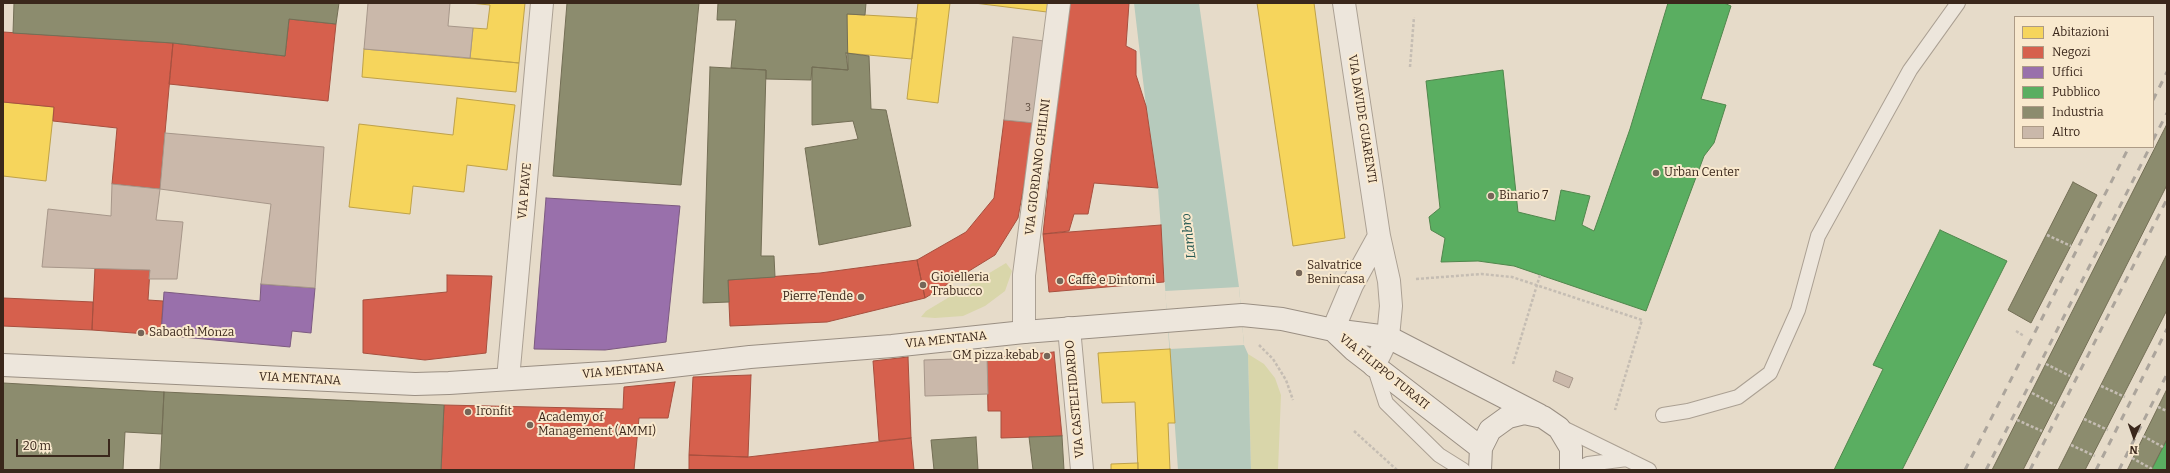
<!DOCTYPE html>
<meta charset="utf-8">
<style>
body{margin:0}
#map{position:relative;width:2170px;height:473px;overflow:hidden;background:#e6dbc9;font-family:Bitter,serif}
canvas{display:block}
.frame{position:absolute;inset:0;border:4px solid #3a271b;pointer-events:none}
.legend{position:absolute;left:2014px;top:16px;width:140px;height:132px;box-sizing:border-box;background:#f9e9ce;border:1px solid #ad9b86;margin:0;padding:5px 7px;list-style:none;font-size:12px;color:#3a271b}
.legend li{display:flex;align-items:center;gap:8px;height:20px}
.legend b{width:20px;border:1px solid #ad9b86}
.north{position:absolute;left:2114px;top:417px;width:40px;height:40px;-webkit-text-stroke:3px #f9e9ce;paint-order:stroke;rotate:182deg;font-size:11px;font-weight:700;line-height:16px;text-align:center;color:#3a271b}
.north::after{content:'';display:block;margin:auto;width:14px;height:18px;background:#3a271b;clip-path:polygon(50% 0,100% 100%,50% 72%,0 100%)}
.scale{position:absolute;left:16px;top:439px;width:94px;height:18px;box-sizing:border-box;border:2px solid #3a271b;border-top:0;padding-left:5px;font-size:12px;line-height:14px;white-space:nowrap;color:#3a271b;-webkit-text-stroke:3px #f9e9ce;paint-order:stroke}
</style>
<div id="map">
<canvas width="2170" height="473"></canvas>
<div class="frame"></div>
<ul class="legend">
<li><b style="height:11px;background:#f6d55c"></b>Abitazioni</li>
<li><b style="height:11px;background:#d6604d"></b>Negozi</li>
<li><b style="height:11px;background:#9970ab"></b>Uffici</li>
<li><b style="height:11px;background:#5aae61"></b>Pubblico</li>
<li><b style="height:11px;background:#8c8c6e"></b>Industria</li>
<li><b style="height:11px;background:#cab8aa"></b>Altro</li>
</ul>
<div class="north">N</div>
<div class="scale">20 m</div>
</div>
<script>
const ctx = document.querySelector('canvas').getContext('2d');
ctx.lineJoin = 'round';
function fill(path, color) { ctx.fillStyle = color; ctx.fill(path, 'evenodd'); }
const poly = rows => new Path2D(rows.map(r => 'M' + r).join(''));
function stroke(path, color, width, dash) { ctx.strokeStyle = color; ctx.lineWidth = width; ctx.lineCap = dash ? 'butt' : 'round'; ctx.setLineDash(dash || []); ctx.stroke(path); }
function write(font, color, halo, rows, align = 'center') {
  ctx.font = font + ' Bitter,serif'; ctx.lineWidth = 4; ctx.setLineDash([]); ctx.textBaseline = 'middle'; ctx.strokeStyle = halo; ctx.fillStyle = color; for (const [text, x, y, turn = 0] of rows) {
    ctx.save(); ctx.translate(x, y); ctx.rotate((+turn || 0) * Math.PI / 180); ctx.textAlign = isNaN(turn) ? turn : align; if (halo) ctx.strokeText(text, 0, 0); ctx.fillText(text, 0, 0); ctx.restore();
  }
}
const green = poly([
 [1006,263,1012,271,1005,291,985,306,963,316,935,318,921,317,926,311],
 [1248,354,1264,364,1275,378,1281,395,1278,470,1251,470]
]);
const water = poly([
 [1134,3,1199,3,1239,287,1244,345,1248,354,1251,470,1178,470,1158,188,1146,106]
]);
const pier = poly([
 [1239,287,1244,345,1170,349,1165,291]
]);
const homes = poly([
 [470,3,525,3,519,63,470,58,473,28,487,29,490,5,470,3],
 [918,3,950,3,938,103,907,99,918,3],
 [974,3,1048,3,1047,12,974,3],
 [1257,3,1314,3,1345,238,1293,246,1257,3],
 [847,14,917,18,912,59,846,53,847,14],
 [364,49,519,63,516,92,362,77,364,49],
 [457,98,515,105,507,170,467,165,464,192,413,186,410,214,349,207,359,124,453,135,457,98],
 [3,102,54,107,46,181,3,176,3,102],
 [1170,349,1175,423,1168,423,1170,470,1138,470,1135,402,1102,403,1098,353,1170,349],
 [1138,463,1138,470,1111,470,1111,464,1138,463]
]);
const shops = poly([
 [1068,3,1129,3,1126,46,1136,51,1136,75,1146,106,1158,188,1094,183,1088,214,1074,214,1069,231,1043,234,1068,3],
 [289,19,336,24,328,101,169,84,173,43,285,56,289,19],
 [3,32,173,43,160,189,112,184,117,128,53,121,54,107,3,102,3,32],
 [1004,120,1035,123,1018,218,995,255,925,298,917,260,966,232,994,198,1004,120],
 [1161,225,1164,282,1049,292,1043,234,1161,225],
 [917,260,925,298,827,322,730,326,728,280,820,273,917,260],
 [95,267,150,270,148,300,163,301,161,335,92,330,95,267],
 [447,275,492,276,486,353,425,360,363,353,363,300,447,292,447,275],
 [3,298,93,302,92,330,3,326,3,298],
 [1054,352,1062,436,1001,438,1001,411,988,411,987,358,1054,352],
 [908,357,911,438,879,441,873,361,908,357],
 [751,375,748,457,689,455,693,377,751,375],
 [675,382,668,418,639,418,634,470,441,470,444,405,623,409,624,387,675,382],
 [911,438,914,470,689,470,689,455,748,457,911,438]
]);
const offices = poly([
 [546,198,680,206,666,342,605,350,534,349,546,198],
 [261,284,315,288,311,333,292,331,290,347,161,335,164,292,260,301,261,284]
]);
const public = poly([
 [1668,3,1724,3,1731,6,1701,99,1726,105,1714,143,1704,156,1646,311,1514,266,1478,261,1441,262,1445,238,1431,230,1429,217,1440,208,1426,81,1503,70,1518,212,1555,221,1561,190,1590,196,1582,225,1594,231,1630,129,1668,3],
 [1940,230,2007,261,1902,470,1834,470,1883,369,1873,365,1940,230],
 [2167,439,2167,470,2151,470,2152,469,2167,439]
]);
const industry = poly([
 [14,3,339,3,336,24,289,19,285,56,173,43,13,33,14,3],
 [567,3,699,3,681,185,553,176,567,3],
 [718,3,866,3,865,15,847,14,848,70,812,67,811,80,766,79,766,70,731,68,736,20,717,20,718,3],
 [846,53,869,56,871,109,886,110,911,226,819,245,805,148,858,139,853,121,812,125,812,67,848,70,846,53],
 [710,67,766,70,761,256,774,256,775,277,728,280,729,302,703,303,710,67],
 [2167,124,2167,185,2023,470,1992,470,2167,124],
 [2073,182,2097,195,2031,323,2008,310,2073,182],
 [2167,254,2167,310,2085,470,2058,470,2167,254],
 [3,383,164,392,162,434,125,432,123,470,3,470,3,383],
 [2167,389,2167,439,2151,470,2127,470,2167,389],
 [164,392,444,405,441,470,160,470,164,392],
 [1062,436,1064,470,1033,470,1029,437,1062,436],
 [976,437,978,470,934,470,931,440,976,437]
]);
const building = poly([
 [368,3,450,3,448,26,473,28,470,58,364,49,368,3],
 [1013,37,1044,41,1035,123,1004,120,1013,37],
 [165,133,324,147,315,288,261,284,271,204,160,189,165,133],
 [112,184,160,189,156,220,183,222,177,279,149,279,150,270,42,267,48,209,111,216,112,184],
 [987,358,988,394,925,396,924,360,987,358],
 [1556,371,1573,378,1569,388,1553,381,1556,371]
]);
const path = poly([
 [1410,67,1414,17],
 [2047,235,2071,246],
 [1416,279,1482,274,1512,277,1642,320,1615,410],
 [2016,331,2024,336],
 [1259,345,1273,359,1286,380,1293,400],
 [1513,364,1540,275],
 [2046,364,2070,376],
 [2101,386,2125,397],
 [2032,393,2055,405],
 [2158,407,2167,411],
 [2084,419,2108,430],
 [2017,420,2042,431],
 [1354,431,1397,470],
 [2143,436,2163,447],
 [2071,445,2095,456],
 [2132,458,2152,469]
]);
const lane = poly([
 [1374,366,1386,403,1439,455,1463,470],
 [1663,415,1688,411,1738,397,1770,373,1798,310,1818,236,1910,70,1958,3],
 [1559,426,1649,470],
 [1575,470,1588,464,1627,459]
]);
const street = poly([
 [1344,3,1379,236,1389,281,1391,306,1388,337,1374,366],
 [1069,328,1082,470],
 [1333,330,1352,285,1379,236],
 [1024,332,1024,275,1059,3],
 [508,379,542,3]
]);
const secondary = poly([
 [1333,330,1354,350,1481,448],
 [3,365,415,384,449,383,620,372,750,357,892,346,1024,332,1242,315,1282,319,1333,330,1388,337,1539,415],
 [1480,470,1481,448,1490,430,1508,417,1524,413,1543,417,1559,428,1571,448,1571,470]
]);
const rail = poly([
 [2153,100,2167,72],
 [2153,140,2167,113],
 [1965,470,2129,147],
 [1986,470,2150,147],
 [2030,470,2167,199],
 [2096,470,2167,329],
 [2119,470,2167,374]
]);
const markers = [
 [1656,173,4,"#766658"],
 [1491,196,4,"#766658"],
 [1299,273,4,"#766658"],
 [1060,281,4,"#766658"],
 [923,285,4,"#766658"],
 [861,297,4,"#766658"],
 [141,333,4,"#766658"],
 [1047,356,4,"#766658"],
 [468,412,4,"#766658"],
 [530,425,4,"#766658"]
];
const numberNames = [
 ["3",1028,108]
];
const streetNames = [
 ["VIA DAVIDE GUARENTI",1362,119,81],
 ["VIA GIORDANO GHILINI",1038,167,-83],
 ["VIA PIAVE",525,191,-85],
 ["VIA MENTANA",946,340,-6],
 ["VIA MENTANA",623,371,-5],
 ["VIA FILIPPO TURATI",1384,372,39],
 ["VIA MENTANA",300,379,3],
 ["VIA CASTELFIDARDO",1075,399,-95]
];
const poiNames = [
 ["Urban Center",1664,173],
 ["Binario 7",1499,196],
 ["Salvatrice",1307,266],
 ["Benincasa",1307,280],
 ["Gioielleria",931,278],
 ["Trabucco",931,292],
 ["Caffè e Dintorni",1068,281],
 ["Pierre Tende",853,297,"right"],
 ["Sabaoth Monza",149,333],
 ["GM pizza kebab",1039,356,"right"],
 ["Ironfit",476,412],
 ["Academy of",538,418],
 ["Management (AMMI)",538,432]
];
const waterNames = [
 ["Lambro",1189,236,-97]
];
fill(green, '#d9d6aa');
fill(water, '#b6cabc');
fill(pier, '#e6dbc9');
fill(homes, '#f6d55c');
stroke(homes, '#bea148', 1);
fill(shops, '#d6604d');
stroke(shops, '#a74f3e', 1);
fill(offices, '#9970ab');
stroke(offices, '#7c5a80', 1);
fill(public, '#5aae61');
stroke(public, '#50864c', 1);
fill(industry, '#8c8c6e');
stroke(industry, '#736e55', 1);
fill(building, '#cab8aa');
stroke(building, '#a69689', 1);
stroke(lane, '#aba093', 16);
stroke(street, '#aba093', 24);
stroke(secondary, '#9a8f83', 24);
stroke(path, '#c5bdb3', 2.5, [3, 2]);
stroke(lane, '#ede6dc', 14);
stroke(street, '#ede6dc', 22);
stroke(secondary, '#ede6dc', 22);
stroke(rail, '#aca59c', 3, [7, 7]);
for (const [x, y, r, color] of markers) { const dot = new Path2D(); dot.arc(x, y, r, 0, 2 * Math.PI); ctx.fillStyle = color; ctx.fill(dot); stroke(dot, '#f9e9ce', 1.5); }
write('10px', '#5e4b3f', null, numberNames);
write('12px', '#3a271b', '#f9e9ce', streetNames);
write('12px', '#3a271b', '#f9e9ce', poiNames, 'left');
write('italic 13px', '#285b54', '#f9e9ce', waterNames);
</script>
